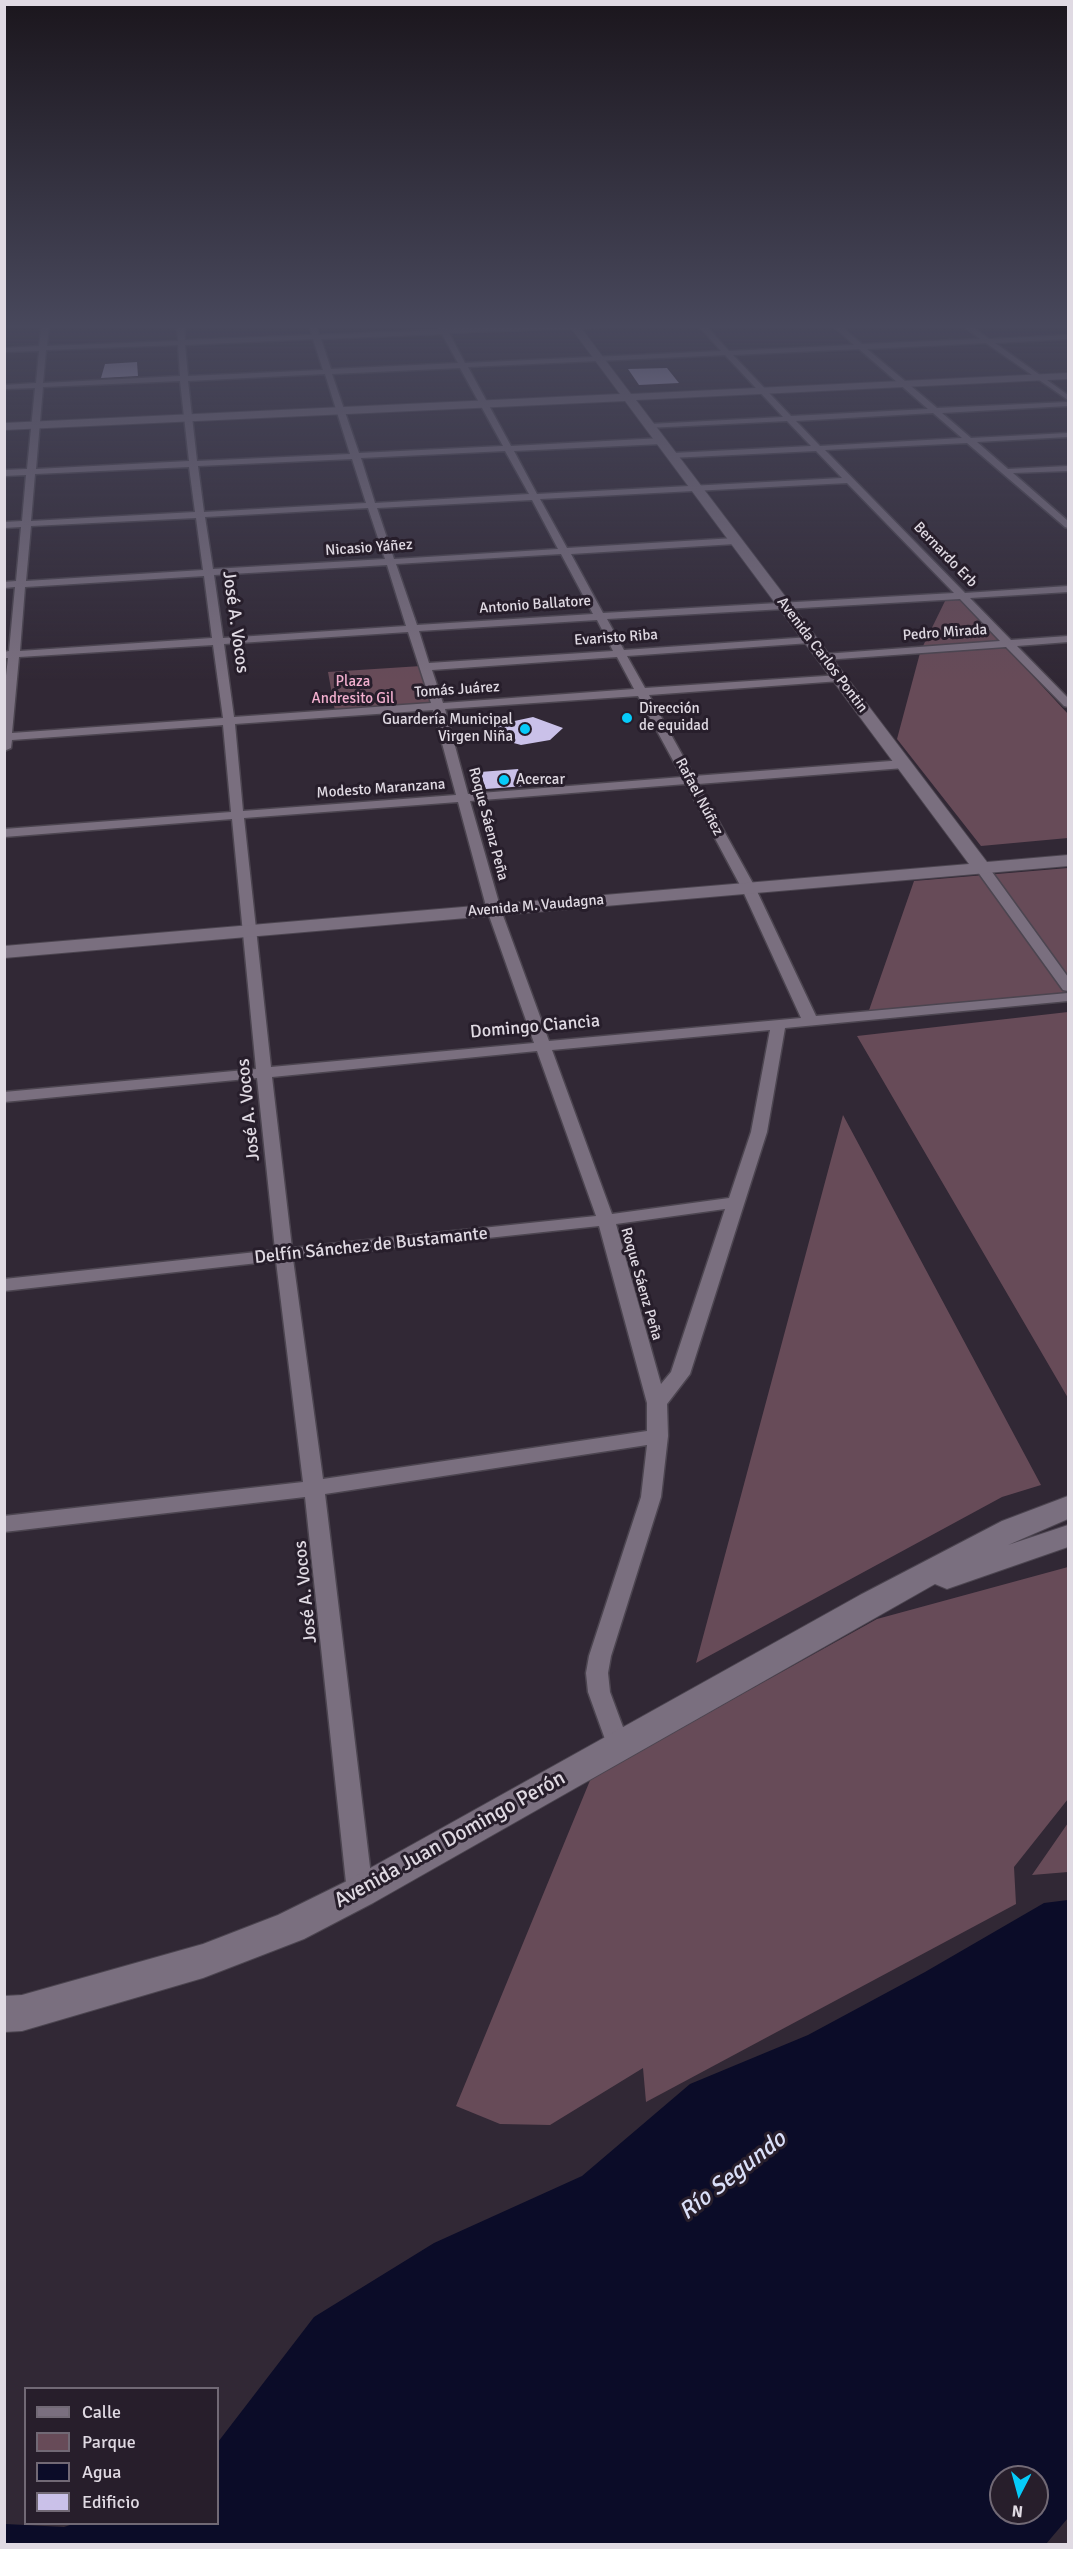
<!DOCTYPE html>
<meta charset="utf-8">
<style>
body{margin:0}
#map{position:relative;width:1073px;height:2549px;overflow:hidden;background:#312835;font-family:Signika,sans-serif}
canvas{display:block}
.frame{position:absolute;inset:0;border:6px solid #e0dae3;pointer-events:none}
.legend{position:absolute;left:24px;top:2387px;width:195px;height:138px;box-sizing:border-box;background:#271e2b;border:2px solid #716975;margin:0;padding:8px 10px;list-style:none;font-size:18px;color:#e0dae3}
.legend li{display:flex;align-items:center;gap:12px;height:30px}
.legend b{width:30px;border:2px solid #716975}
.north{position:absolute;left:989px;top:2465px;width:60px;height:60px;box-sizing:border-box;background:#271e2b;border:2px solid #716975;border-radius:50%;rotate:186deg;font-size:16px;font-weight:700;line-height:24px;text-align:center;color:#e0dae3}
.north::after{content:'';display:block;margin:auto;width:21px;height:27px;background:#06cbf9;clip-path:polygon(50% 0,100% 100%,50% 72%,0 100%)}
</style>
<div id="map">
<canvas width="1073" height="2549"></canvas>
<div class="frame"></div>
<ul class="legend">
<li><b style="height:8px;background:#7a6f7f"></b>Calle</li>
<li><b style="height:16px;background:#674b58"></b>Parque</li>
<li><b style="height:16px;background:#0b0c28"></b>Agua</li>
<li><b style="height:16px;background:#cac1e9"></b>Edificio</li>
</ul>
<div class="north">N</div>
</div>
<script>
const ctx = document.querySelector('canvas').getContext('2d');
ctx.lineJoin = 'round';
function fill(path, color) { ctx.fillStyle = color; ctx.fill(path, 'evenodd'); }
const poly = rows => new Path2D(rows.map(r => 'M' + r).join(''));
function stroke(path, color, width, dash) { ctx.strokeStyle = color; ctx.lineWidth = width; ctx.lineCap = dash ? 'butt' : 'round'; ctx.setLineDash(dash || []); ctx.stroke(path); }
function write(font, color, halo, rows, align = 'center') {
  ctx.font = font + ' Signika,sans-serif'; ctx.lineWidth = 6; ctx.setLineDash([]); ctx.textBaseline = 'middle'; ctx.strokeStyle = halo; ctx.fillStyle = color; for (const [text, x, y, turn = 0] of rows) {
    ctx.save(); ctx.translate(x, y); ctx.rotate((+turn || 0) * Math.PI / 180); ctx.textAlign = isNaN(turn) ? turn : align; if (halo) ctx.strokeText(text, 0, 0); ctx.fillText(text, 0, 0); ctx.restore();
  }
}
const green = poly([
 [959,598,1001,641,923,646,946,599],
 [1006,647,1068,714,1068,838,981,846,897,739,920,653],
 [421,666,433,703,335,711,328,672],
 [1068,868,1068,993,867,1016,914,881],
 [1068,1012,1068,1398,857,1036],
 [843,1115,1041,1485,1002,1497,696,1663],
 [1068,1567,1068,1799,1014,1867,1016,1904,646,2102,643,2068,550,2125,500,2124,456,2106,591,1778,877,1619],
 [1068,1823,1068,1872,1032,1875]
]);
const water = poly([
 [1068,1900,1068,2518,1046,2544,5,2544,5,2524,64,2527,73,2524,218,2524,218,2442,314,2317,434,2243,582,2176,690,2084,808,2035,925,1972,1044,1903],
 [1001,2477,1037,2477,1037,2513,1001,2513]
]);
const building = poly([
 [137,362,138,376,101,378,105,364],
 [667,368,679,383,639,385,628,369],
 [533,717,563,728,550,740,521,745,499,739,496,725],
 [518,769,525,786,486,789,480,772]
]);
const street = poly([
 [42,324,49,324,47,346,178,341,177,324,184,324,185,340,312,335,309,324,315,324,319,335,439,330,437,324,443,324,446,329,627,324,623,326,449,333,465,363,721,351,697,324,704,324,729,351,854,345,831,324,838,324,862,344,980,339,961,324,968,324,989,339,1068,335,1068,339,995,343,1068,395,1068,400,986,343,867,349,937,408,1068,402,1068,406,942,413,971,438,1068,433,1068,437,977,442,1008,469,1068,466,1068,471,1013,473,1068,521,1068,528,1065,527,967,443,825,450,965,593,1068,586,1068,592,970,598,1011,640,1068,636,1068,642,1017,646,1068,698,1068,707,1064,706,1006,647,824,660,819,657,824,654,1000,641,960,599,607,619,624,650,810,637,815,640,810,643,627,656,645,688,840,675,846,678,840,681,649,695,694,776,904,760,910,764,904,768,698,784,755,887,816,1016,1068,993,1068,1001,785,1028,767,1132,690,1374,667,1404,668,1436,661,1497,611,1656,608,1673,610,1692,630,1746,626,1753,618,1756,610,1753,588,1692,586,1673,589,1656,641,1497,647,1445,325,1494,373,1892,369,1900,360,1903,351,1900,347,1892,305,1497,4,1532,4,1516,303,1482,276,1261,4,1291,4,1279,275,1250,257,1078,4,1102,4,1092,256,1069,232,819,4,837,4,829,231,812,223,725,12,740,11,748,4,751,4,693,8,658,4,658,4,652,9,651,15,587,4,588,4,582,16,581,21,527,4,528,4,522,22,521,26,475,4,476,4,470,27,469,35,388,4,389,4,385,36,383,39,351,4,352,4,348,39,346,42,324],
 [442,334,458,363,331,369,321,339,442,334],
 [313,339,323,370,188,376,185,345,313,339],
 [178,345,180,376,43,383,46,350,178,345],
 [859,349,928,409,791,416,733,355,859,349],
 [725,355,783,417,650,424,646,426,647,428,787,421,811,446,673,453,670,454,670,458,816,451,842,478,537,494,514,451,662,444,666,441,662,438,511,446,468,367,725,355],
 [460,368,503,446,359,453,332,374,460,368],
 [325,374,350,454,197,461,188,381,325,374],
 [180,381,189,461,36,469,43,387,180,381],
 [933,413,962,438,820,446,796,421,933,413],
 [505,451,529,494,375,503,361,458,505,451],
 [352,459,366,503,204,512,198,466,352,459],
 [189,467,195,512,31,521,35,474,189,467],
 [847,483,954,593,603,613,571,554,735,544,740,541,735,538,567,548,540,499,847,483],
 [532,500,558,549,394,559,377,508,532,500],
 [368,508,385,559,213,569,205,517,368,508],
 [196,518,203,570,26,581,31,526,196,518],
 [561,554,593,614,417,625,396,564,561,554],
 [387,565,406,626,223,638,214,575,387,565],
 [204,576,212,638,20,651,25,587,204,576],
 [597,620,613,651,429,663,419,631,597,620],
 [408,632,431,703,234,717,224,644,408,632],
 [213,645,223,718,12,733,19,657,213,645],
 [617,657,634,689,443,703,432,670,617,657],
 [638,696,682,777,468,794,445,709,638,696],
 [433,710,456,795,243,811,235,724,433,710],
 [686,784,741,887,801,1018,549,1041,501,910,470,801,686,784],
 [458,802,487,910,534,1043,271,1067,244,818,458,802],
 [770,1030,751,1132,729,1198,612,1214,552,1050,770,1030],
 [537,1051,596,1216,292,1248,272,1077,537,1051],
 [725,1209,671,1372,661,1384,616,1224,725,1209],
 [599,1226,647,1403,647,1431,323,1479,293,1259,599,1226],
 [982,864,987,865,1068,977,1068,991,1063,990,975,868,982,864]
]);
const secondary = poly([
 [568,324,578,324,631,394,1068,373,1068,379,636,400,987,862,1068,855,1068,866,4,958,4,946,969,864,625,401,4,430,4,423,620,394,568,324],
 [1068,1496,1068,1519,1008,1545,1068,1525,1068,1547,947,1589,935,1584,373,1903,304,1939,203,1978,22,2031,4,2032,4,1996,22,1995,203,1944,278,1915,347,1881,860,1595,1002,1521,1068,1496]
]);
const markers = [
 [627,718,6,"#06cbf9"],
 [525,729,6,"#06cbf9"],
 [504,780,6,"#06cbf9"]
];
const farStreetnames = [
 ["Nicasio Yáñez",369,548,-4],
 ["Bernardo Erb",945,555,46],
 ["Antonio Ballatore",535,605,-4],
 ["Pedro Mirada",945,633,-4],
 ["Evaristo Riba",616,638,-4],
 ["Avenida Carlos Pontin",822,655,53],
 ["Tomás Juárez",457,690,-4],
 ["Modesto Maranzana",381,789,-4],
 ["Rafael Núñez",699,797,62],
 ["Roque Sáenz Peña",488,824,75],
 ["Avenida M. Vaudagna",536,906,-5],
 ["Roque Sáenz Peña",641,1284,74]
];
const farParknames = [
 ["Plaza",353,682],
 ["Andresito Gil",353,699]
];
const farPoinames = [
 ["Dirección",639,709],
 ["de equidad",639,726],
 ["Guardería Municipal",513,720,"right"],
 ["Virgen Niña",513,737,"right"],
 ["Acercar",516,780]
];
const streetNames = [
 ["José A. Vocos",235,622,82],
 ["Domingo Ciancia",535,1027,-5],
 ["José A. Vocos",249,1110,-96],
 ["Delfín Sánchez de Bustamante",371,1246,-6],
 ["José A. Vocos",306,1592,-96]
];
const nearStreetnames = [
 ["Avenida Juan Domingo Perón",450,1840,-29]
];
const nearWaternames = [
 ["Río Segundo",733,2176,-38]
];
fill(green, '#674b58');
fill(water, '#0b0c28');
fill(building, '#cac1e9');
stroke(street, '#4c4550', 3);
stroke(secondary, '#4c4550', 2);
fill(street, '#7a6f7f');
fill(secondary, '#7a6f7f');
const sky = ctx.createLinearGradient(0, 0, 0, 681);
sky.addColorStop(0, '#1b161d');
sky.addColorStop(0.48, '#48485c');
sky.addColorStop(1, '#48485c00');
ctx.fillStyle = sky;
ctx.fillRect(0, 0, 1073, 681);
for (const [x, y, r, color] of markers) { const dot = new Path2D(); dot.arc(x, y, r, 0, 2 * Math.PI); ctx.fillStyle = color; ctx.fill(dot); stroke(dot, '#271e2b', 2); }
write('15px', '#e0dae3', '#271e2b', farStreetnames);
write('15px', '#f2afce', '#271e2b', farParknames);
write('15px', '#e0dae3', '#271e2b', farPoinames, 'left');
write('18px', '#e0dae3', '#271e2b', streetNames);
write('21px', '#e0dae3', '#271e2b', nearStreetnames);
write('italic 24px', '#dadff8', '#271e2b', nearWaternames);
</script>
